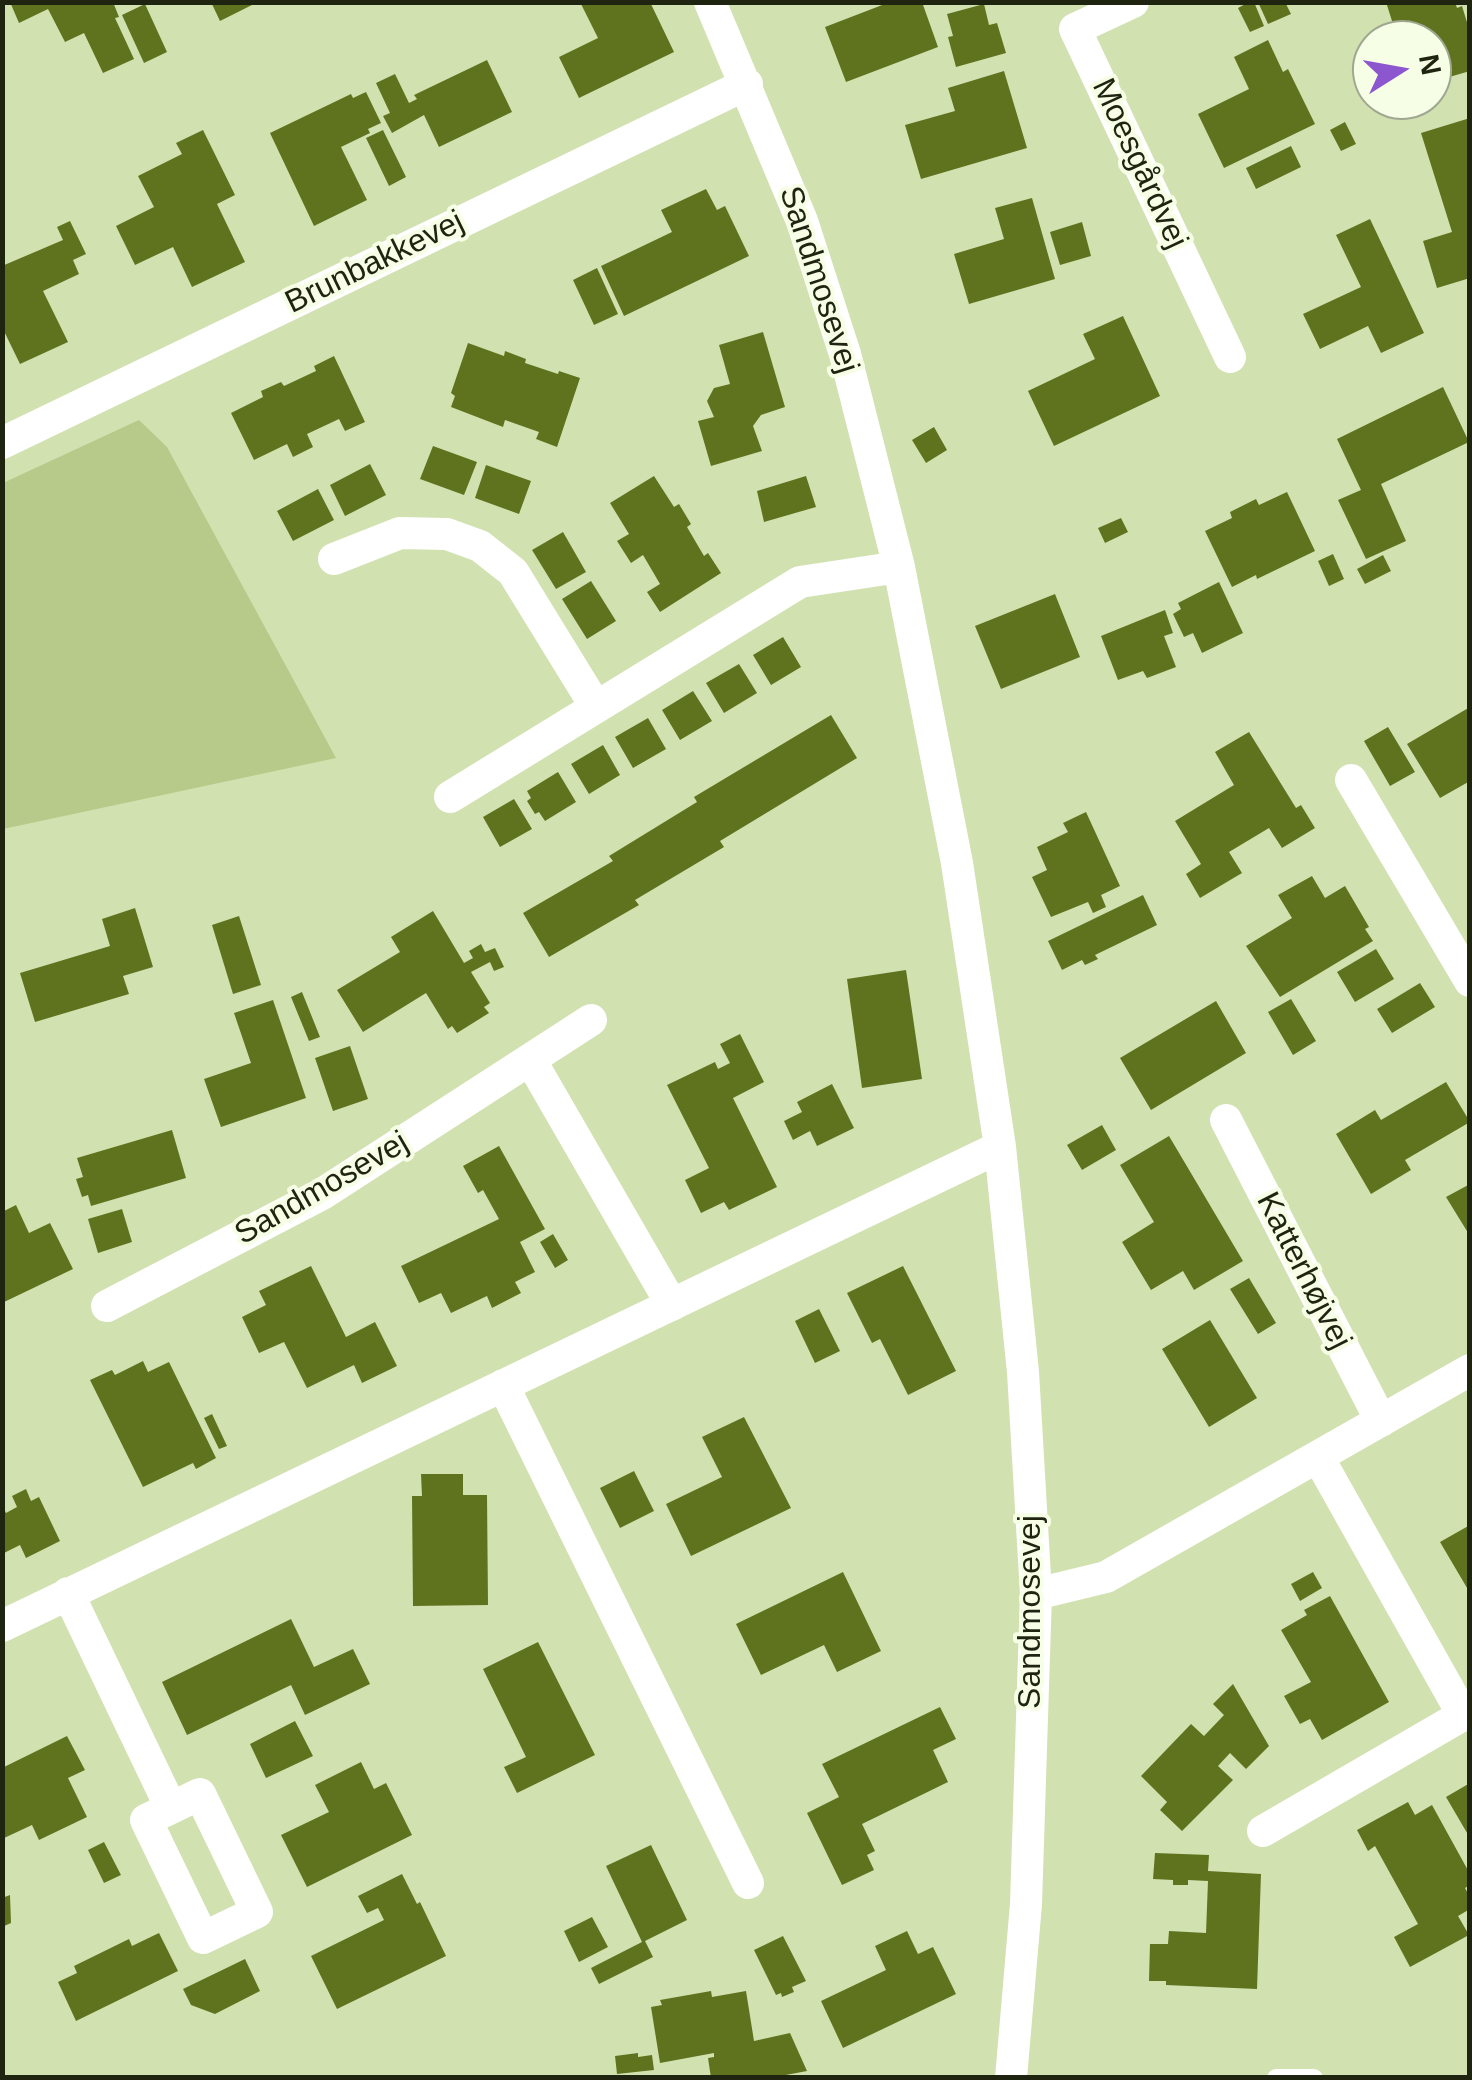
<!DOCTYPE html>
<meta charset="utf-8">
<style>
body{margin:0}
#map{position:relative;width:1472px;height:2080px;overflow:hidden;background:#d2e1b0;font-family:Arial,sans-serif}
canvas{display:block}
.frame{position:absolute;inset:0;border:5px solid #1f2411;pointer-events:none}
.north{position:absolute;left:1352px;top:20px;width:100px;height:100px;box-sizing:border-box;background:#f6fee6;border:2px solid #a0a791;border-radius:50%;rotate:79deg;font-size:28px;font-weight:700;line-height:40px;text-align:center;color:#1f2411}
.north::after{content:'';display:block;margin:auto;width:35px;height:45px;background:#8c56ce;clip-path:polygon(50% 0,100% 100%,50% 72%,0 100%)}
</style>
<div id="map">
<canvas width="1472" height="2080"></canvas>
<div class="frame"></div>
<div class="north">N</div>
</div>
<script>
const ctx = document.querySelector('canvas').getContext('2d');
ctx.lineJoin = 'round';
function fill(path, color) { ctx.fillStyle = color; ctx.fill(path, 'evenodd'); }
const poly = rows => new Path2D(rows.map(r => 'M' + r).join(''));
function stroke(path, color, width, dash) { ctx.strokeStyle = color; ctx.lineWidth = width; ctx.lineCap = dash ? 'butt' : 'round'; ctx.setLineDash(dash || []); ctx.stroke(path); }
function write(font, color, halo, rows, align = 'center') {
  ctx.font = font + ' Arial,sans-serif'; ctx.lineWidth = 8; ctx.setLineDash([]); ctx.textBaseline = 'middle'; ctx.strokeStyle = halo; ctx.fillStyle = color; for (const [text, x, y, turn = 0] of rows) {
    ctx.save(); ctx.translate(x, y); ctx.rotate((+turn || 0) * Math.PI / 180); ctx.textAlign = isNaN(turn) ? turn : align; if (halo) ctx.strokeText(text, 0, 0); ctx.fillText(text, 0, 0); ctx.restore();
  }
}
const green = poly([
 [139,420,167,447,336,758,3,829,3,483]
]);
const building = poly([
 [10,2,113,2,119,17,115,18,134,59,103,73,84,33,65,42,48,9,19,23],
 [211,2,258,2,220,21],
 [580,2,650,2,674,52,579,98,559,57,598,38],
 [890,2,922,2,938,47,846,82,825,27],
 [1249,2,1254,2,1264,26,1250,32,1238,8],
 [1258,2,1285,2,1291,14,1268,24],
 [1386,2,1455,2,1457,8,1462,6,1470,32,1470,71,1432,82,1432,40,1398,40],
 [145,4,167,52,144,63,122,15],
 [984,4,989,25,997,23,1006,53,956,67,948,37,953,36,947,14],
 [1268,40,1283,72,1288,69,1315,124,1224,168,1198,114,1249,89,1234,57],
 [487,60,512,112,439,147,424,115,392,133,383,116,390,113,376,83,395,74,409,103,417,99,414,95],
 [1004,71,1027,148,921,179,905,125,955,111,948,88],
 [366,92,381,123,368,129,370,133,341,147,367,200,314,226,270,133,351,94,353,98],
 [1470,118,1470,278,1437,288,1423,241,1452,232,1421,133],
 [1345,122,1356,144,1341,151,1330,130],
 [203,130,235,195,217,204,245,262,192,287,173,247,135,265,116,226,154,207,138,176,182,154,176,143],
 [383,130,406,177,389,186,366,138],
 [1291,146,1301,167,1256,189,1246,168],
 [706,189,717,210,725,206,749,256,624,316,601,266,672,232,661,210],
 [1032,198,1055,279,969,304,954,254,1004,239,995,208],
 [1370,219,1424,333,1381,353,1368,326,1320,349,1303,314,1361,287,1336,235],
 [70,221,86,254,73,260,79,274,43,291,68,342,20,364,2,327,2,266,63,240,57,227],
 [1082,222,1091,256,1060,265,1050,232],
 [597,268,618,314,594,325,573,280],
 [1123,316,1160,396,1054,446,1028,391,1095,359,1083,334],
 [763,332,785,407,761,415,753,426,762,451,711,466,698,421,714,417,707,401,714,388,730,384,719,345],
 [468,343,504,356,505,351,526,359,525,363,558,374,559,371,580,378,557,447,536,439,539,432,505,420,503,427,451,407,455,396,451,393],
 [334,356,365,422,345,431,339,419,307,434,313,447,293,457,287,444,254,460,231,413,263,397,261,391,281,382,284,386,316,371,314,366],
 [1443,387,1469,442,1381,484,1406,541,1366,559,1338,500,1361,490,1337,439],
 [934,427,947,450,926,463,912,440],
 [433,446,477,462,464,495,420,479],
 [370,464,386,495,345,516,330,485],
 [486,465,531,481,519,514,475,498],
 [654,476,674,507,679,504,691,524,687,527,704,556,708,553,721,573,660,612,647,592,660,584,643,555,631,563,617,541,629,534,610,503],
 [806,476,816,507,764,522,757,491],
 [318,489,334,520,293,541,277,511],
 [1287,492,1315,551,1257,579,1256,575,1232,587,1205,531,1232,518,1230,512,1256,499,1259,505],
 [1121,518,1128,532,1105,543,1098,528],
 [563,532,586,572,556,589,532,550],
 [1333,554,1344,579,1329,586,1318,561],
 [1383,555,1391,571,1365,584,1357,569],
 [591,581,616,621,587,639,562,599],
 [1219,582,1243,633,1202,653,1193,633,1184,637,1173,614,1181,609,1178,603],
 [1055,594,1080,657,1001,689,975,626],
 [1165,610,1173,633,1164,636,1176,667,1147,678,1143,671,1118,680,1101,636],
 [783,637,801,667,771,685,753,655],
 [739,664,757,693,724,713,706,683],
 [693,691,712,721,680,740,662,710],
 [1470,707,1470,781,1440,798,1407,744],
 [831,715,857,758,720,841,724,847,635,900,639,905,549,957,523,913,613,861,609,856,697,802,694,797],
 [648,718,666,749,633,768,615,737],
 [1388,727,1415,772,1390,786,1364,741],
 [1249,732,1296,808,1301,805,1315,828,1282,848,1269,828,1229,852,1242,873,1200,898,1186,874,1201,864,1175,821,1234,785,1215,752],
 [603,745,620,775,589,794,571,764],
 [558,772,576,802,545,821,539,812,535,814,527,801,531,798,527,791],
 [514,799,532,829,500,847,483,817],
 [1086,812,1120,886,1101,895,1106,907,1093,913,1088,902,1051,917,1032,877,1047,870,1037,847,1068,832,1063,823],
 [1312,876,1325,898,1345,886,1369,927,1365,929,1373,941,1280,997,1246,946,1292,918,1278,895],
 [1143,895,1157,925,1095,955,1098,959,1085,965,1082,960,1062,970,1048,941],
 [135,908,153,967,123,976,129,994,35,1022,20,973,110,946,102,919],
 [433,911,464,963,473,958,469,951,481,944,485,952,495,948,504,967,494,971,490,962,471,972,490,1003,484,1007,489,1013,457,1033,452,1026,448,1029,426,993,363,1032,337,990,400,952,391,937],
 [239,916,261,985,233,994,212,925],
 [1376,949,1394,979,1355,1002,1337,972],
 [906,970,922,1079,862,1088,847,979],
 [1420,983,1435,1007,1392,1033,1377,1009],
 [302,992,320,1037,309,1041,291,997],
 [1291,999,1316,1041,1293,1055,1268,1012],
 [273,1000,306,1098,221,1127,204,1079,251,1063,234,1013],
 [1216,1001,1246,1053,1151,1110,1120,1058],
 [740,1034,764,1082,733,1098,777,1187,729,1210,724,1202,701,1213,685,1180,709,1168,667,1085,715,1062,718,1069,730,1063,720,1044],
 [350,1046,368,1099,333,1111,315,1058],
 [1446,1082,1470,1122,1405,1160,1411,1170,1371,1194,1336,1134,1375,1110,1381,1120],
 [832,1084,854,1128,817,1146,810,1131,793,1140,784,1121,802,1112,797,1102],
 [1102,1125,1116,1150,1082,1170,1067,1145],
 [172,1130,186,1178,91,1206,88,1195,82,1197,76,1179,83,1177,77,1158],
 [1169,1136,1243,1261,1194,1290,1183,1271,1151,1290,1122,1242,1154,1222,1120,1165],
 [499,1146,545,1229,520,1242,535,1272,515,1282,521,1293,492,1308,487,1296,451,1313,441,1293,419,1303,401,1266,499,1219,483,1190,478,1193,463,1166],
 [1470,1184,1470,1236,1446,1197],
 [16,1205,29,1233,50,1223,73,1269,2,1303,2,1212],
 [122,1209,132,1242,98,1253,88,1219],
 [553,1234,568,1260,555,1268,540,1242],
 [311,1266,346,1337,375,1322,397,1366,362,1383,354,1365,307,1388,284,1342,259,1353,242,1317,266,1305,259,1291],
 [903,1266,956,1371,908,1395,880,1339,872,1343,847,1293],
 [1249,1278,1276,1323,1258,1334,1230,1289],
 [819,1309,840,1351,815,1363,795,1321],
 [1210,1320,1257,1398,1209,1427,1162,1349],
 [143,1361,148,1372,169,1362,216,1458,196,1469,193,1463,143,1487,90,1380,112,1370,115,1375],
 [212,1414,227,1446,219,1449,204,1418],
 [744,1417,791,1508,691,1556,666,1504,722,1477,702,1437],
 [634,1471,654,1511,620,1528,600,1488],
 [421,1474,463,1474,463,1495,487,1495,488,1605,413,1606,412,1496,422,1496],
 [26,1489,31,1501,39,1497,60,1541,26,1558,20,1545,2,1554,2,1505,6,1513,17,1507,12,1496],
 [1470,1525,1470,1593,1440,1542],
 [843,1572,881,1651,837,1672,824,1645,761,1675,736,1624],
 [1313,1572,1322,1588,1300,1601,1291,1584],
 [1330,1596,1389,1702,1322,1740,1310,1719,1300,1724,1284,1696,1311,1682,1281,1630,1307,1615,1304,1610],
 [291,1619,314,1667,353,1649,370,1684,305,1715,291,1685,187,1735,162,1682],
 [538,1642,595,1755,517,1793,504,1767,526,1757,483,1669],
 [1233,1684,1269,1746,1246,1769,1230,1753,1218,1766,1233,1780,1182,1831,1160,1810,1167,1802,1141,1776,1191,1724,1204,1736,1224,1715,1213,1704],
 [940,1707,956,1739,933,1750,948,1782,862,1824,875,1851,867,1855,874,1870,842,1885,807,1813,839,1797,822,1764],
 [295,1721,313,1756,266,1778,250,1744],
 [67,1736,85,1770,68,1778,87,1817,39,1840,32,1825,2,1839,2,1768],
 [361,1762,374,1789,386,1783,412,1835,307,1887,281,1835,329,1812,315,1785],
 [1470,1783,1470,1838,1446,1797],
 [1408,1802,1415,1815,1432,1805,1470,1874,1470,1885,1465,1888,1470,1897,1470,1909,1458,1916,1469,1935,1410,1967,1394,1937,1418,1924,1375,1846,1368,1851,1357,1830],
 [104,1842,121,1875,104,1883,88,1850],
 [651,1845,687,1920,645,1941,653,1957,599,1984,591,1968,642,1942,606,1866],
 [1155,1853,1209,1855,1208,1871,1261,1874,1257,1989,1166,1985,1166,1981,1149,1981,1150,1944,1168,1944,1169,1931,1206,1933,1208,1881,1188,1880,1188,1885,1173,1885,1173,1880,1153,1879],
 [402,1874,417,1904,420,1902,446,1956,337,2009,311,1956,384,1920,378,1908,367,1913,358,1896],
 [10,1895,11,1923,2,1927,2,1898],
 [592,1917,608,1947,579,1962,564,1931],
 [907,1931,918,1954,933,1947,956,1994,843,2048,821,2001,886,1970,875,1946],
 [159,1933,178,1971,76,2021,58,1982,77,1973,74,1966,129,1939,132,1946],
 [783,1936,806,1981,792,1987,794,1992,782,1997,781,1993,776,1995,754,1950],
 [245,1959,260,1991,215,2014,191,2005,183,1989],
 [711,1991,712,1997,746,1991,754,2041,790,2033,807,2071,770,2078,711,2078,708,2058,714,2057,714,2053,660,2063,651,2007,662,2005,660,2000],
 [638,2053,638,2057,652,2055,654,2070,617,2074,615,2056]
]);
const service = poly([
 [1276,2078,1314,2078]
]);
const minor = poly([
 [710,2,802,221,845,354,899,567,957,863,1000,1147,1023,1372,1036,1594,1026,1904,1011,2078],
 [1133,2,1075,29,1230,357],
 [2,443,747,84],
 [334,559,400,533,447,534,480,546,513,572,596,707],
 [1351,780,1470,981],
 [450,797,800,582,899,567],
 [531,1061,672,1305],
 [1226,1120,1381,1421],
 [107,1306,322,1194,591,1020],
 [503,1385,748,1883],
 [68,1593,171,1808,146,1820,203,1938,257,1912,200,1794,171,1808],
 [1036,1594,1106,1577,1470,1370],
 [2,1626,1000,1147],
 [1263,1831,1463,1715,1318,1457]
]);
const streetNames = [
 ["Moesgårdvej",1139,164,65],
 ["Brunbakkevej",375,263,-26],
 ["Sandmosevej",818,280,72],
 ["Sandmosevej",322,1189,-30],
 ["Katterhøjvej",1303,1271,63],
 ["Sandmosevej",1031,1612,-90]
];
fill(green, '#b7ca8a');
fill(building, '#5f731f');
stroke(service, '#fff', 18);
stroke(minor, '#fff', 32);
write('32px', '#1f2411', '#f6fee6', streetNames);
</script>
